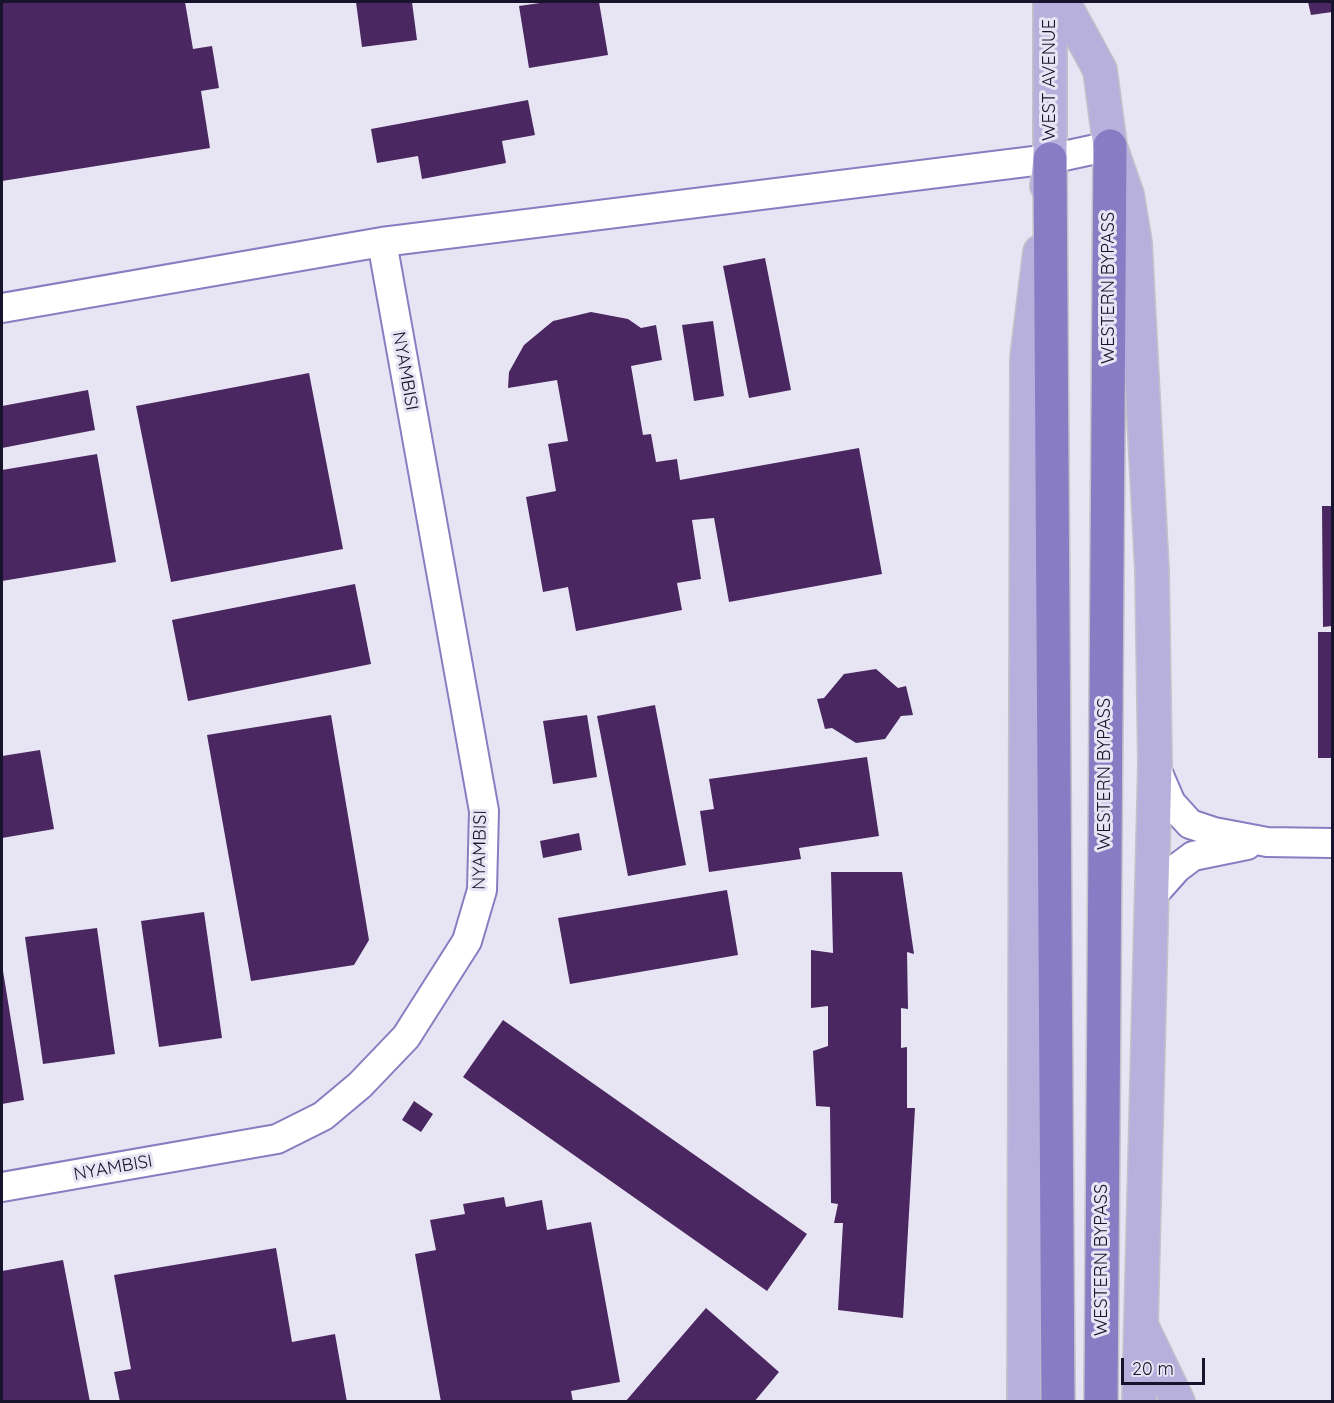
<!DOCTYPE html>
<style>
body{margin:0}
#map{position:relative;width:1334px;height:1403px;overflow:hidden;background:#e7e5f4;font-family:Quicksand,sans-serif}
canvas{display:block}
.frame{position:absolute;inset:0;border:3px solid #18132d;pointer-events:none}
.scale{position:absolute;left:1121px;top:1358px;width:84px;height:27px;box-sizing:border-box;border:3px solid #18132d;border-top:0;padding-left:8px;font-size:18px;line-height:21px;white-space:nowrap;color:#18132d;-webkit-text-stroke:4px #e7e5f4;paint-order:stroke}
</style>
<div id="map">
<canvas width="1334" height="1403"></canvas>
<div class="frame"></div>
<div class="scale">20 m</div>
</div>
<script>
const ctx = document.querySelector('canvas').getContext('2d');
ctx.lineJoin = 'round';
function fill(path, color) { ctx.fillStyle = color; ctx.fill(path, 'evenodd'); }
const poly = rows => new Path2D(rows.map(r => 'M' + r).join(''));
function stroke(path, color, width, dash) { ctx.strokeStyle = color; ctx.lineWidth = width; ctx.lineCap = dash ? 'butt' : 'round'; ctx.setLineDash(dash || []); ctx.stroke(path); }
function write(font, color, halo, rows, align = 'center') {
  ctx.font = font + ' Quicksand,sans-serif'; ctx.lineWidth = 6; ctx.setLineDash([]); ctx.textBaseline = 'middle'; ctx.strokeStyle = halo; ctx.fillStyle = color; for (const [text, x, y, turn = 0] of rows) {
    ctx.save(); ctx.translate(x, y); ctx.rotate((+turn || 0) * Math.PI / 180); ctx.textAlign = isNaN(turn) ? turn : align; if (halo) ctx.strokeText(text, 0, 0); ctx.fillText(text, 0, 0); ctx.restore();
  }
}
const building = poly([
 [2,2,185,2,193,49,212,46,219,88,201,91,210,148,2,181],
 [356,2,412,2,417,40,362,47],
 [547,2,599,2,608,55,529,68,519,6],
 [1308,2,1332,2,1332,12,1311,15],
 [528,100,535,135,502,141,506,163,422,179,418,156,377,163,371,129],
 [765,258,791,390,749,398,723,266],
 [591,312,628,319,641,328,656,325,662,360,631,366,643,435,651,434,656,462,677,459,680,480,859,448,882,574,729,602,714,518,692,520,701,579,677,583,682,610,576,631,568,587,543,592,526,497,556,491,548,444,568,441,557,380,508,388,509,372,524,345,553,321],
 [713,321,724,396,694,401,682,325],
 [309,373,343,549,171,582,136,406],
 [88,390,95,430,2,448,2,406],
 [97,454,116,562,2,581,2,470],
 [1322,506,1332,506,1332,626,1323,627],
 [355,584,371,664,188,701,172,620],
 [1318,632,1332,632,1332,758,1318,758],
 [876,669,898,688,906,686,913,715,901,716,885,739,856,743,832,728,825,729,817,699,824,698,844,674],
 [655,705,686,865,628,876,597,716],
 [331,715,369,940,354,965,251,981,207,735],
 [587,715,597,777,553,784,543,721],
 [40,750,54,829,2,838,2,756],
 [867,757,879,836,799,848,801,859,709,872,700,811,714,809,709,779],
 [579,833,582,850,543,858,540,841],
 [831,872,902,872,914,954,907,952,908,1009,901,1008,901,1048,907,1047,907,1108,915,1108,903,1318,838,1310,843,1223,834,1223,838,1204,831,1203,830,1107,816,1106,813,1051,828,1046,828,1006,811,1008,811,950,833,953],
 [727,890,738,955,570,984,558,918],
 [204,912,222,1038,159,1047,141,921],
 [97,928,115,1054,43,1064,25,937],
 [3,971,24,1100,2,1104,2,972],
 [503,1020,807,1234,767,1291,463,1077],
 [414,1101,433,1114,421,1132,402,1120],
 [504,1197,506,1207,542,1200,547,1230,591,1222,620,1382,571,1391,573,1402,441,1402,415,1254,436,1250,430,1220,465,1214,463,1204],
 [276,1248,292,1342,335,1334,347,1402,120,1402,114,1372,131,1369,114,1275],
 [63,1260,90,1402,2,1402,2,1271],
 [706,1308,779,1372,754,1402,625,1402]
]);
const minor = poly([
 [2,308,382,242,1050,159,1110,146],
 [1155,766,1171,803,1190,824,1214,832,1267,842,1332,843],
 [1152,896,1177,868,1193,856,1247,845],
 [2,1187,277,1139,323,1116,360,1085,406,1037,467,941,482,890,484,811,382,242]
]);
const major = poly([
 [1063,2,1100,70,1110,146,1127,195,1135,243,1152,571,1155,764,1139,1402],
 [1047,186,1050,159,1050,2],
 [1143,1329,1178,1402],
 [1024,1402,1027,358,1040,252]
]);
const highway = poly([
 [1050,159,1058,1402],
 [1101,1402,1110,146]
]);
const streetNames = [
 ["WEST AVENUE",1050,80,-90],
 ["WESTERN BYPASS",1109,288,-90],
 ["NYAMBISI",405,371,80],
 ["WESTERN BYPASS",1105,774,-90],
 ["NYAMBISI",480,850,-89],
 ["NYAMBISI",113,1168,-10],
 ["WESTERN BYPASS",1102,1260,-90]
];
fill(building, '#4a2760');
stroke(minor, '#887dc1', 32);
stroke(major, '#c3c2c8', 36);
stroke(highway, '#c3c2c8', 36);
stroke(minor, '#fff', 28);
stroke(major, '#b8b0dc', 33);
stroke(highway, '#887cc4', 33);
write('18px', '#18132d', '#e7e5f4', streetNames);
</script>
